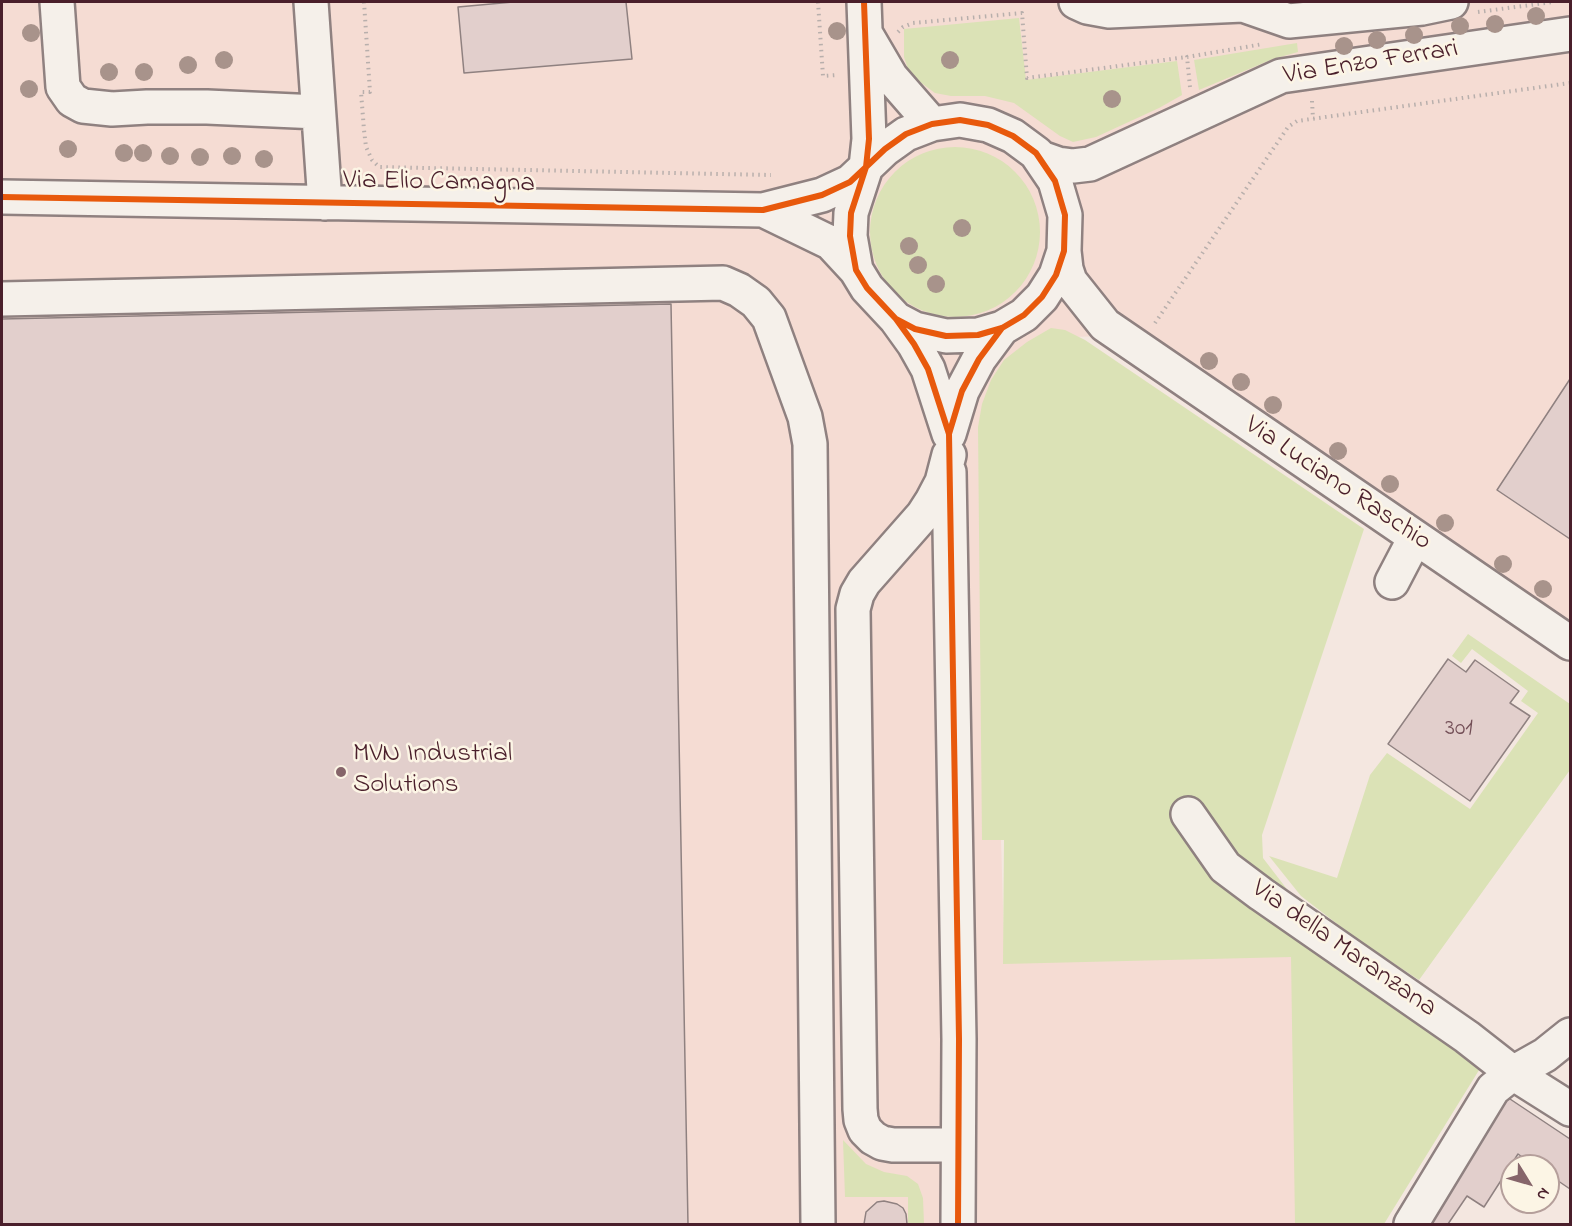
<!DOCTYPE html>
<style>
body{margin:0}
#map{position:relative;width:1572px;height:1226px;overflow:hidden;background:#f4e7e0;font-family:"Indie Flower",sans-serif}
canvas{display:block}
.frame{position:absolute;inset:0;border:3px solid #4a1f2b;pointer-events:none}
.north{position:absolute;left:1500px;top:1154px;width:60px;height:60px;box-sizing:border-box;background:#fcf5e5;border:2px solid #b59f9b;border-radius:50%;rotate:127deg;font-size:16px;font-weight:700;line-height:24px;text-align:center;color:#4a1f2b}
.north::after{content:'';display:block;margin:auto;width:21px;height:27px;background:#86656a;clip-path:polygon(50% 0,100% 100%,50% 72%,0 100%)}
</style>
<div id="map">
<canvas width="1572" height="1226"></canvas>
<div class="frame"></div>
<div class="north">N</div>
</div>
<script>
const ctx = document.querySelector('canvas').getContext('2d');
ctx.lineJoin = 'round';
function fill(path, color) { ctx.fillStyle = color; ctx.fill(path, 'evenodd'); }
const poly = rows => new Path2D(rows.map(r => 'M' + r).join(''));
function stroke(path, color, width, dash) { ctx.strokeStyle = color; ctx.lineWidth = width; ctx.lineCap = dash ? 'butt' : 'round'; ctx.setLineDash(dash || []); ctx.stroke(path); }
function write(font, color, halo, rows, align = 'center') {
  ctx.font = font + ' "Indie Flower",sans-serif'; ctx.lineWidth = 5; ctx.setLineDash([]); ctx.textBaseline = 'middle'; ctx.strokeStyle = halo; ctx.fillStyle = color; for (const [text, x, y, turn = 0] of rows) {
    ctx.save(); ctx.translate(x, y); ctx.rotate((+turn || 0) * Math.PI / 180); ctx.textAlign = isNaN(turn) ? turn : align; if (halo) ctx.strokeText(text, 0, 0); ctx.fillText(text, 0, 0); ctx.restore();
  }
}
const built = poly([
 [2,2,1570,2,1570,625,1140,335,1071,337,989,422,1004,943,1303,939,1310,1224,2,1224]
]);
const green = poly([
 [1019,18,1026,80,1177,61,1182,95,1159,108,1096,137,1073,142,1060,136,1014,103,985,96,951,96,935,93,920,82,908,69,904,57,904,29],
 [1297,43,1298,52,1273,59,1199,90,1194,60],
 '870 232a85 85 0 1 1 170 0a85 85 0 1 1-170 0Z',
 [1051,328,1065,330,1085,340,1364,529,1262,835,1263,858,1296,901,1484,1062,1384,1224,1295,1224,1291,957,1003,964,1004,840,982,840,978,427,982,404,991,380,1004,360,1027,342],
 [1468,634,1570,704,1570,770,1419,980,1358,940,1301,896,1269,856,1337,878,1370,775,1387,753,1470,809,1538,713,1521,701,1528,691,1472,649,1461,663,1452,656],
 [843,1140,866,1164,884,1172,907,1176,918,1184,923,1198,924,1224,908,1224,908,1197,845,1197]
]);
const building = poly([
 [513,2,626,2,632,59,464,73,458,7,513,2],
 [671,304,688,1224,2,1224,2,319,671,304],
 [1570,379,1570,539,1497,490,1570,379],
 [1448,659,1466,672,1475,660,1519,691,1510,703,1530,716,1470,801,1388,744,1448,659],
 [1504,1095,1570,1139,1570,1189,1548,1174,1548,1166,1535,1166,1518,1154,1484,1207,1467,1196,1448,1224,1422,1224,1504,1095],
 [884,1201,897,1204,903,1208,906,1214,907,1224,864,1224,866,1212,877,1202,884,1201]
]);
const path = poly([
 [364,2,370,92,361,92,364,130,366,147,372,160,379,167,771,175],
 [818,2,823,76,837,75],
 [1478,12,1553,2],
 [898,32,903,27,913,23,1022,13,1027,78,1187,57],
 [1190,87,1187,57,1263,44],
 [1312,101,1313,119],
 [1155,323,1288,127,1297,121,1570,83]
]);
const minor = poly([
 [57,2,63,87,72,100,83,106,112,109,147,107,207,107,318,112],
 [311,2,325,203],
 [1076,2,1087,7,1109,11,1243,5,1289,21,1422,8,1451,2],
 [867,36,891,77,932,124],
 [1036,153,1041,158,1058,164,1073,166,1090,164,1281,76,1570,34],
 [2,197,763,210,822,195,850,182,866,167,869,139,864,2],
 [763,210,831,243,856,270],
 [1064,251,1066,269,1070,281,1105,325,1570,643],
 [2,299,723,283,739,290,756,302,769,318,805,417,810,444,818,1224],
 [896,319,915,329,946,336,978,335,1002,328,1024,315,1042,297,1056,275,1064,251,1065,215,1055,181,1036,153,1013,136,988,125,960,120,932,124,906,134,885,149,866,167,851,213,850,236,856,270,867,288,896,319,914,344,928,369,949,434,962,391,979,359,1002,328],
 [949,455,942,482,932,501,923,515,864,582,857,594,853,609,860,1109,861,1120,865,1130,873,1138,882,1143,893,1145,958,1145],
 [949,472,959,1039,958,1224],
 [1392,582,1415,538],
 [1188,814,1225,867,1261,894,1467,1037,1513,1073,1493,1089,1411,1224],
 [1570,1035,1545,1055,1513,1073,1570,1109]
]);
const cycleway = poly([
 [2,197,763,210,822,195,850,182,866,167,869,139,864,2],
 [896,319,915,329,946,336,978,335,1002,328,1024,315,1042,297,1056,275,1064,251,1065,215,1055,181,1036,153,1013,136,988,125,960,120,932,124,906,134,885,149,866,167,851,213,850,236,856,270,867,288,896,319,914,344,928,369,949,434,962,391,979,359,1002,328],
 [949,434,959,1039,958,1224]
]);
const trees = [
 [1536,16],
 [1495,24],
 [1460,26],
 [837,31],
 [31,33],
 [1414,35],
 [1377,40],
 [1344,46],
 [224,60],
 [950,60],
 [188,65],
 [109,72],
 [144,72],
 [29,89],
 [1112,99],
 [68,149],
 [124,153],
 [143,153],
 [170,156],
 [232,156],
 [200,157],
 [264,159],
 [962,228],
 [909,246],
 [918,265],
 [936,284],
 [1209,361],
 [1241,382],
 [1273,405],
 [1338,451],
 [1390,484],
 [1445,523],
 [1503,564],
 [1543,589]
];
const markers = [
 [341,772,6,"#86656a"]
];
const numberNames = [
 ["301",1459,730]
];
const streetNames = [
 ["Via Enzo Ferrari",1371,64,-9],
 ["Via Elio Camagna",439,184,1],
 ["Via Luciano Raschio",1337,485,34],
 ["Via della Maranzana",1343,950,35]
];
const poiNames = [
 ["MVN Industrial",353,756],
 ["Solutions",353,787]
];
fill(built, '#f5dcd3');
fill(green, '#dbe2b6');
fill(building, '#e2cfcc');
stroke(building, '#8f8180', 1.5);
stroke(minor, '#8f8180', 38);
stroke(path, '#b8afac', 4, [1.5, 4.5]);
stroke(minor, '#f5f0ea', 33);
stroke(cycleway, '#e8590c', 6);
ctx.fillStyle = '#a8938b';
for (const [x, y] of trees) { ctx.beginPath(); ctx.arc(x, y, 9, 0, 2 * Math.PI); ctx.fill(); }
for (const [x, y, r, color] of markers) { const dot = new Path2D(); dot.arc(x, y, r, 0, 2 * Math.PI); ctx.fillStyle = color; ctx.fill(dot); stroke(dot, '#fcf5e5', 2); }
write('24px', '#724e56', null, numberNames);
write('27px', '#4a1f2b', '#fcf5e5', streetNames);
write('27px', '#4a1f2b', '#fcf5e5', poiNames, 'left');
</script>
